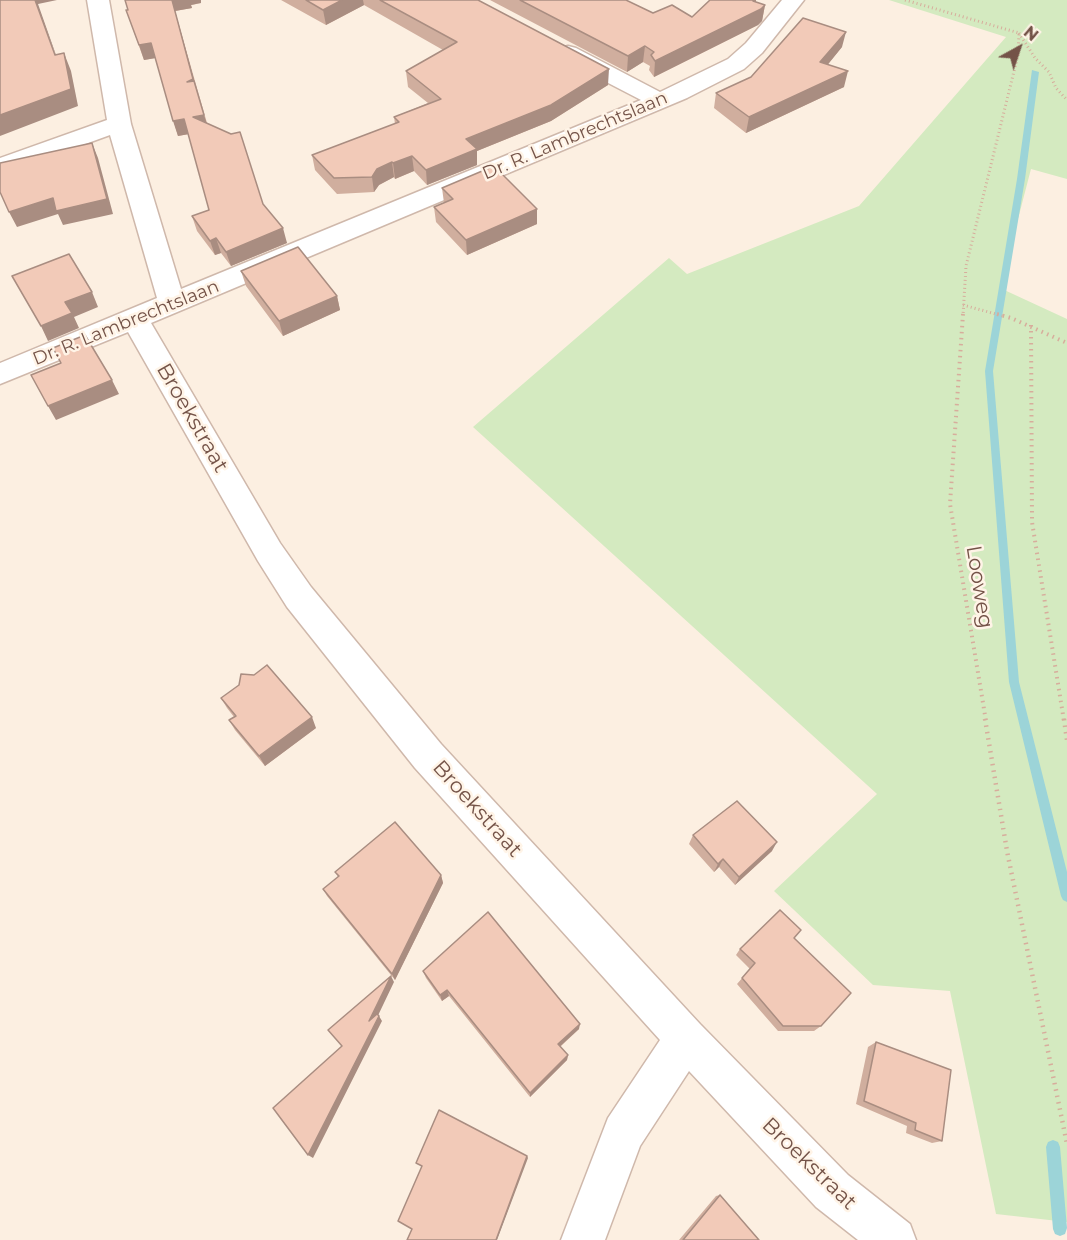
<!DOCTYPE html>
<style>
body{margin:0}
#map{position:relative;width:1067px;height:1240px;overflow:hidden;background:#fcefe1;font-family:Montserrat,sans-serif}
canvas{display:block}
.north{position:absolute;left:989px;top:18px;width:60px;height:60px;-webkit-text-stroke:4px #fff4e7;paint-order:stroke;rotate:40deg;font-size:16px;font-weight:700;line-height:24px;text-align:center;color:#745348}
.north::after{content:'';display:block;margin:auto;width:21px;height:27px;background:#745348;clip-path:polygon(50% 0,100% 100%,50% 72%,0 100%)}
</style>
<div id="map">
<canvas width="1067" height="1240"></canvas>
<div class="north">N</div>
</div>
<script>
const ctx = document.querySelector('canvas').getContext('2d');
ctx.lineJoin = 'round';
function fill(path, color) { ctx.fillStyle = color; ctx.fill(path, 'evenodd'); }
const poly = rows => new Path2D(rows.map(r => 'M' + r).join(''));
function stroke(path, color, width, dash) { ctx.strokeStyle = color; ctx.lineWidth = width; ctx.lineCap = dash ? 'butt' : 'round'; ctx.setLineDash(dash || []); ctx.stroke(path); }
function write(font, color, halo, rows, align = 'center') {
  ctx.font = font + ' Montserrat,sans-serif'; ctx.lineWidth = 5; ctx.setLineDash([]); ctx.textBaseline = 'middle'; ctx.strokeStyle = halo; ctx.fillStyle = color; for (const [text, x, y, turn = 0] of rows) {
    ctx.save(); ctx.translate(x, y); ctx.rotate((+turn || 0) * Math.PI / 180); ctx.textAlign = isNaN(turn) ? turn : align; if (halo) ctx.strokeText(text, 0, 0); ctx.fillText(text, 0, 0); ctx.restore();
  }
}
const green = poly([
 [889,0,1067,0,1067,179,1031,169,1000,288,1067,319,1067,1222,996,1214,950,991,873,985,774,891,877,794,473,427,669,258,687,274,859,206,1006,37]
]);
const stream = poly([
 [1032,70,1039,72,1025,179,993,371,1019,682,1067,872,1067,902,1063,900,1061,896,1009,682,985,371,1017,179,1032,70],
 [1053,1140,1058,1142,1060,1147,1067,1228,1065,1234,1060,1236,1055,1234,1053,1229,1046,1147,1048,1142,1053,1140]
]);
const pathFar2 = poly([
 [905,0,1019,33,1018,55,966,266,963,316],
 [1019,33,1035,58,1049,72,1056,88,1067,100],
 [963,305,1003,316]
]);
const pathFar1 = poly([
 [963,314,950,504,986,721],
 [997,314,1011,318,1067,343],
 [1031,325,1032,522,1064,721]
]);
const path = poly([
 [985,719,1007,851,1067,1144],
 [1064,719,1067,740]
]);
const minor = poly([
 [87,0,109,0,131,124,181,289,641,100,560,58,557,53,560,48,568,46,576,48,660,92,728,59,746,43,782,0,804,0,762,53,744,69,687,98,151,323,280,543,311,587,441,744,700,1024,848,1175,910,1224,916,1240,858,1240,816,1207,689,1071,640,1146,605,1240,561,1240,608,1118,660,1040,415,768,287,607,258,561,128,332,0,384,0,363,157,298,110,135,0,175,0,158,107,120,87,0]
]);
const wall = poly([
 [281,0,478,0,608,85,551,121,477,151,477,165,427,185,414,171,395,179,394,177,379,185,374,192,337,194,315,170,312,155,395,124,394,117,428,103,408,87,406,71,443,50,364,5,326,25],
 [490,0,626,0,653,13,692,17,710,0,756,0,756,2,765,5,762,21,758,25,654,77,649,70,650,66,643,62,627,72],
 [201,3,191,5,192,8,175,11,207,123,263,204,287,243,231,266,221,253,215,255,197,231,192,216,209,210,189,134,178,136,155,58,144,60,126,10],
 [842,47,827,65,844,87,746,133,714,108,716,93],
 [442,188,537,209,537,224,467,255,436,222,434,207,444,203],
 [241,271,337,296,340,310,283,336,246,286],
 [221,698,316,728,265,766,235,730,229,720,234,717,227,708],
 [693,835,772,851,735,885,719,867,714,872,689,844],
 [335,872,441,875,443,883,395,980,327,896,323,889,338,877],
 [794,938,821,1026,814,1031,778,1031,737,984,750,969,736,955,740,949],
 [423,971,579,1029,560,1047,568,1055,567,1060,530,1097,449,996,442,1001,426,978],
 [876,1042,942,1141,932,1143,906,1133,907,1126,856,1104,868,1047],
 [720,1195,759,1240,679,1240,716,1196]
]);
const shadedWall = poly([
 [35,0,57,0,38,4,62,72],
 [172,0,201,0,201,3,191,5,192,8,175,11,198,94,191,97],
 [342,0,363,0,364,5,326,25,323,10],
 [755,0,756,0,754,12,765,5,762,21,758,25,654,77,655,61],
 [846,32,842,47,817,78,820,62],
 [151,43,156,58,144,60,139,45],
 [645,46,643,62,627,72,628,56],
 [64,53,71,71,78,106,0,136,0,115],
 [609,69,608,85,551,121,477,151,477,165,427,185,426,170,466,139],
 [848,71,844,87,746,133,749,117],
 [204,115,209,130,193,117],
 [184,119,189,134,178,136,173,121],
 [92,143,98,158,113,214,63,225,58,214,17,227,9,212,53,198],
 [412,156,414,171,395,179,393,163],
 [392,162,394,177,379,185,374,192,372,177,377,169],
 [537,209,537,224,467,255,466,240],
 [283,228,287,243,231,266,226,252],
 [216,238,221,253,215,255,210,241],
 [92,292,98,307,74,317,79,328,48,341,41,326,65,302],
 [337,296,340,310,283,336,279,321],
 [112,380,119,394,56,420,48,406],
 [312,717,316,728,265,766,259,756],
 [777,842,772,851,735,885,739,877],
 [723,859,719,867,714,872,718,864],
 [441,875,443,883,395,980,392,974],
 [391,976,394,982,373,1026,369,1021],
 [447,990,449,996,442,1001,440,995],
 [379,1016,382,1021,313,1158,308,1155],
 [580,1024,579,1029,557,1049,558,1044],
 [568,1055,567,1060,530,1097,530,1093],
 [527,1156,528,1158,497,1240,496,1240]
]);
const building = poly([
 [0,0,35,0,55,55,64,53,71,89,0,115,0,0],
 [125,0,172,0,193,79,187,82,194,81,204,115,193,117,231,134,240,132,263,204,283,228,226,252,216,238,210,241,192,216,209,210,184,119,173,121,151,43,139,45,126,10,128,10,125,0],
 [306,0,342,0,323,10,306,0],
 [380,0,478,0,609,69,551,105,466,139,477,149,426,170,412,156,393,163,392,162,377,169,372,177,334,178,312,155,399,122,394,117,441,99,406,71,457,42,380,0],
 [520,0,626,0,653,13,672,5,692,17,710,0,755,0,753,1,765,5,761,9,655,61,651,55,654,52,645,46,628,56,520,0],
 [803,18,846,32,820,62,848,71,749,117,716,93,751,77,803,18],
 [92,143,107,199,56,211,53,198,9,212,0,192,0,163,92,143],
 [494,166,537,209,466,240,434,207,453,199,442,188,494,166],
 [298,247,337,296,279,321,241,271,298,247],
 [69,254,92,292,65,302,72,313,41,326,12,276,69,254],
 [85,335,112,380,48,406,31,375,61,363,53,348,85,335],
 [267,665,312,717,259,756,229,720,236,716,221,698,239,685,241,674,254,675,267,665],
 [737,801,777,842,739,877,723,859,718,864,693,835,737,801],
 [395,822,441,875,392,974,323,889,339,876,335,872,395,822],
 [780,910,801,930,794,938,851,993,821,1026,783,1026,742,978,755,963,740,949,780,910],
 [488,912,580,1024,558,1044,568,1055,530,1093,447,990,440,995,423,971,488,912],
 [391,976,369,1021,377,1014,379,1016,308,1155,273,1108,342,1046,328,1030,391,976],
 [876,1042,951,1070,942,1141,915,1130,916,1123,864,1101,876,1042],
 [439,1110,527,1156,496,1240,407,1240,412,1229,398,1221,422,1166,416,1163,439,1110],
 [720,1195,759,1240,683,1240,720,1195]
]);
const farStreetnames = [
 ["Dr. R. Lambrechtslaan",575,136,-23],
 ["Dr. R. Lambrechtslaan",126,323,-22]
];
const streetNames = [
 ["Broekstraat",192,418,60],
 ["Looweg",979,587,81],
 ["Broekstraat",477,809,48],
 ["Broekstraat",809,1164,44]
];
fill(green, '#d4eac0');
fill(stream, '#9cd4d8');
stroke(minor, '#cfb8ab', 3);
stroke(pathFar2, '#d7ad9c', 3, [1, 3]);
stroke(pathFar1, '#d7ad9c', 4, [1.5, 4.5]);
stroke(path, '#d7ad9c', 4.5, [1.5, 5]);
fill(minor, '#fff');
fill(wall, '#d0ae9e');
fill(shadedWall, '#a98d81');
fill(building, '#f2cab8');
stroke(building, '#a98d81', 1.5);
write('18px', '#745348', '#fff4e7', farStreetnames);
write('21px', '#745348', '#fff4e7', streetNames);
</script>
